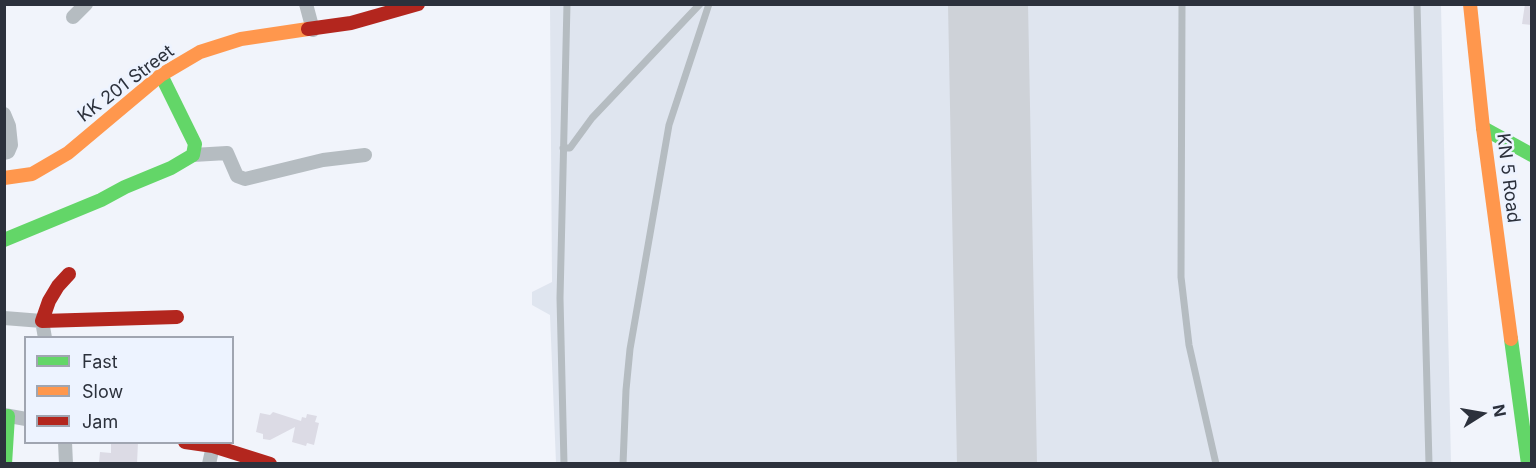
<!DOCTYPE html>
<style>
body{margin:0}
#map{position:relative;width:1536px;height:468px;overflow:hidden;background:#f1f4fb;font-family:Inter,sans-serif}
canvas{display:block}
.frame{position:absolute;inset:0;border:6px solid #2c313c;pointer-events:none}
.legend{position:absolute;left:24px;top:336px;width:210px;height:108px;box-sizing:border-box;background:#edf3ff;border:2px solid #a0a5b1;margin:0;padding:8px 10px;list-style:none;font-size:18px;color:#2c313c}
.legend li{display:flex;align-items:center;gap:12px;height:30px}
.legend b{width:30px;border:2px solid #a0a5b1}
.north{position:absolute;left:1452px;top:384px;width:60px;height:60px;-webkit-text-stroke:4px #edf3ff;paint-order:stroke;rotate:79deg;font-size:16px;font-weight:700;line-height:24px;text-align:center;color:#2c313c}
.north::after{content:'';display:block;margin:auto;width:21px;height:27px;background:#2c313c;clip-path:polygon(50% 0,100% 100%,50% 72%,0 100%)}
</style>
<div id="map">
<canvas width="1536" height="468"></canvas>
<div class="frame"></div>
<ul class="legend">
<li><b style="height:8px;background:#63d668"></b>Fast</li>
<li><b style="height:8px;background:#ff974d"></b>Slow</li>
<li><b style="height:8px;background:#b3261e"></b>Jam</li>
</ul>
<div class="north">N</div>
</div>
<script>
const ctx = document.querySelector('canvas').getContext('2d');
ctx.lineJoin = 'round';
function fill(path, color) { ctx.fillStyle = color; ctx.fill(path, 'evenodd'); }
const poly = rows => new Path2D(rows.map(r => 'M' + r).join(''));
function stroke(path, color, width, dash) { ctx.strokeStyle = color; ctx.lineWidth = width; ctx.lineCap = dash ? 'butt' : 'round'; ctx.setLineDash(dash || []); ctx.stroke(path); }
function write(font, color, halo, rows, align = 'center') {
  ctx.font = font + ' Inter,sans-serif'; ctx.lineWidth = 5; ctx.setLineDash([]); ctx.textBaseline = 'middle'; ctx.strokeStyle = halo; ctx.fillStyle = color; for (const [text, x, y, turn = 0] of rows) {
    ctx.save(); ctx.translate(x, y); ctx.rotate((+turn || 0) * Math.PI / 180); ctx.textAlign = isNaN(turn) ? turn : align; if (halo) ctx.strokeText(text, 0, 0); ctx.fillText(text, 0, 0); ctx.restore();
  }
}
const built = poly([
 [550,5,1441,5,1451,463,556,463,550,315,532,305,532,292,552,282]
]);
const runway = poly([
 [988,4,997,464]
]);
const building = poly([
 [1525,4,1532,4,1532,25,1522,24],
 [273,412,301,421,302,417,306,418,307,414,317,416,315,422,319,423,314,445,307,443,306,446,292,442,295,427,270,440,263,439,263,434,256,432,260,413,270,415],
 [111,442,138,442,137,464,99,463,100,452,111,453]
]);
const lane = poly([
 [1182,4,1181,277,1189,345,1216,464],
 [1417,4,1429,464],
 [563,148,570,148,592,118,700,4],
 [564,464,560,298,567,4],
 [623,464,626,390,630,349,669,125,709,4]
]);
const street = poly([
 [306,4,313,30],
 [73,17,86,4],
 [4,114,9,126,11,145,8,152,4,153],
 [193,155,227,153,237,176,245,179,323,160,365,155],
 [4,318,42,321,45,338],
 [4,415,26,419],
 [65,442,66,464],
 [209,464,213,446]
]);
const fast = poly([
 [1483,128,1532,155],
 [4,240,101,200,125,187,171,168,193,155,195,144,161,75],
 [1511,339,1528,464],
 [5,464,8,416]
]);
const slow = poly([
 [1470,4,1483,128,1511,339],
 [4,178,32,174,68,153,161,75,200,52,241,39,308,29]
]);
const jam = poly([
 [308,29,351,23,418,4],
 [69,274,58,286,49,301,42,321,177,317],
 [185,442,213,446,270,464]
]);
const streetNames = [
 ["KK 201 Street",126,84,-37],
 ["KN 5 Road",1508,178,83]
];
fill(built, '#dfe5ef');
stroke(runway, '#ced2d8', 80);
fill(building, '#dcdbe5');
stroke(lane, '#b5bcc1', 7);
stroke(street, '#b5bcc1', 14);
stroke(fast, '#63d668', 14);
stroke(slow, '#ff974d', 14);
stroke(jam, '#b3261e', 14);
write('18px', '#2c313c', '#edf3ff', streetNames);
</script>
